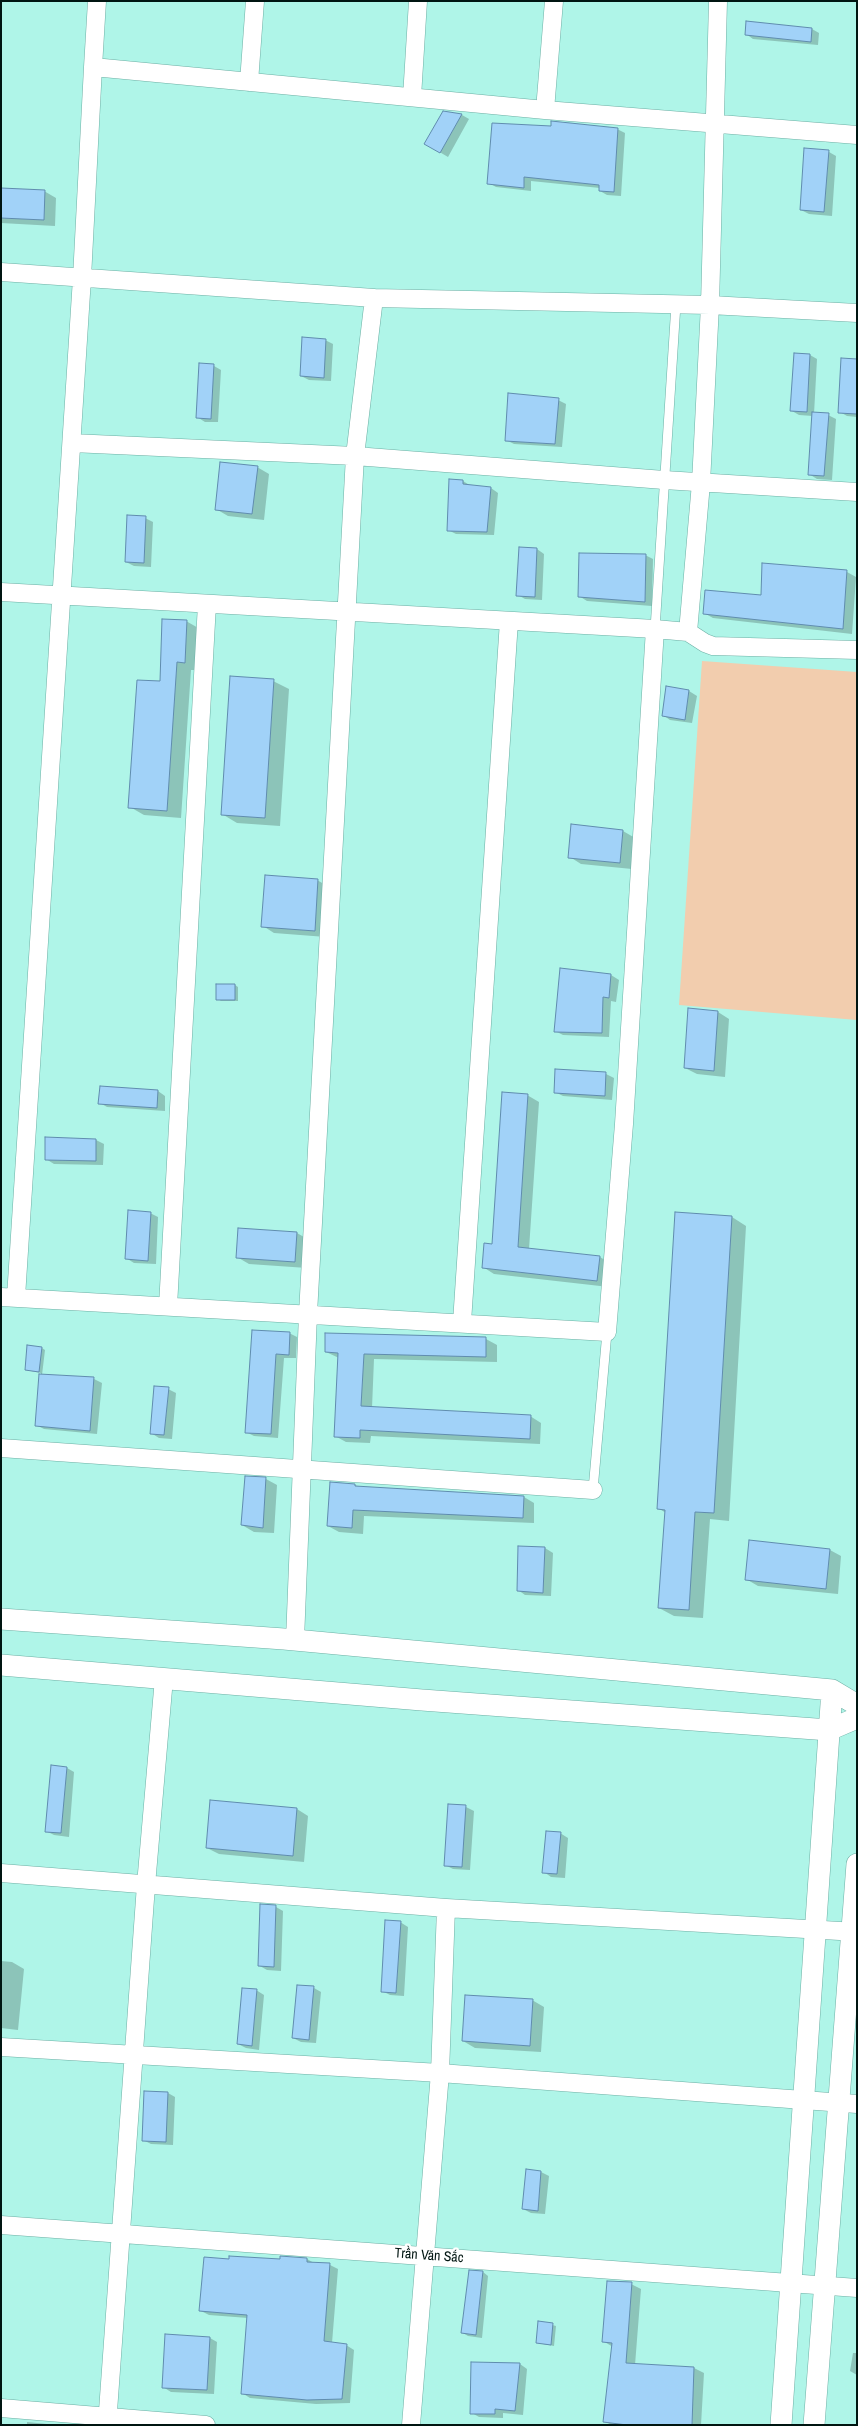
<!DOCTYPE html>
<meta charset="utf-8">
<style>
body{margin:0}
#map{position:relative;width:858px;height:2426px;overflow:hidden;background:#aff5e8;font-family:"Archivo Narrow",sans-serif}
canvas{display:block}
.frame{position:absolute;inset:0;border:2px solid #001511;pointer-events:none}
</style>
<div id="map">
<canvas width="858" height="2426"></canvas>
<div class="frame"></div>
</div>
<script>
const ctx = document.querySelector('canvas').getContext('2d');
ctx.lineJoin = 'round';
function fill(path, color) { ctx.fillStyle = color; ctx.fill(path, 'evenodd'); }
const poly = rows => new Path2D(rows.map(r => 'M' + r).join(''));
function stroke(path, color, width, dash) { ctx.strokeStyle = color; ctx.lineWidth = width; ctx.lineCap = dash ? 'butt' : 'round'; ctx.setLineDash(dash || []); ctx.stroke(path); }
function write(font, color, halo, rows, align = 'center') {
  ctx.font = font + ' "Archivo Narrow",sans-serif'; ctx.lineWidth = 4.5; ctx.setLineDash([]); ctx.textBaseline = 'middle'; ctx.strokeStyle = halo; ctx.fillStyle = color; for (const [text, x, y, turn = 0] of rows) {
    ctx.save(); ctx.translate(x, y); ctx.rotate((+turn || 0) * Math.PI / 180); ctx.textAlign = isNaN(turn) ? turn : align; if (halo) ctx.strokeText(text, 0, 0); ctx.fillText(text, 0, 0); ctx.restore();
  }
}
const green = poly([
 [702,661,857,672,857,1020,679,1005]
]);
const shadow = poly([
 [812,29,819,33,818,45,753,39,746,34],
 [443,112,462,115,469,119,448,157,426,144],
 [617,129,625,133,621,196,607,195,600,191,600,188,531,181,531,191,496,187,489,183],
 [829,152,836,156,832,216,809,214,801,210],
 [1,189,44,191,56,198,55,226,1,223],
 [325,340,333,344,331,381,309,380,301,376],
 [810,355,817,359,814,414,828,415,836,419,832,480,817,479,809,474,813,416,799,415,792,411],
 [857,360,857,417,847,416,840,412],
 [214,366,221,370,218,422,205,422,197,417],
 [558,400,566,404,562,447,514,444,506,440],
 [257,467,269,474,264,520,228,516,216,509],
 [450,481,463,481,471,486,491,488,498,493,494,535,456,534,448,530],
 [145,518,153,522,151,567,134,566,126,562],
 [537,549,544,554,542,600,525,599,518,595],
 [645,555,653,559,652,606,587,601,579,596],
 [763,564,847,572,856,577,852,634,713,618,704,613,763,597],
 [186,621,200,629,199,670,191,670,181,818,144,815,130,807,161,683],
 [273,681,289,689,280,826,237,823,222,814],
 [667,688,689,691,697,696,692,723,670,720,663,715],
 [623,831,635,838,632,869,581,864,570,857],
 [317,880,329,887,326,937,274,933,263,926],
 [562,970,611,975,619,980,616,1002,611,1001,609,1037,563,1035,555,1031],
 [235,985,238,987,238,1001,221,1001,218,999],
 [718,1012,729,1019,725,1077,697,1074,685,1068],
 [556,1070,606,1074,614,1078,612,1100,563,1096,555,1092],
 [158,1091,165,1096,165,1111,107,1107,100,1103],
 [527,1095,539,1102,529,1249,600,1257,611,1264,609,1287,494,1274,483,1267,494,1245],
 [47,1138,96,1140,104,1144,103,1165,54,1164,46,1159],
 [150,1213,158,1217,156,1264,134,1263,126,1258],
 [732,1217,746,1226,729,1521,710,1519,703,1618,674,1616,659,1608,666,1513,658,1508],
 [239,1229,297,1233,309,1240,307,1268,249,1264,237,1257],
 [253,1332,289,1333,297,1337,296,1358,284,1358,278,1438,254,1436,246,1432],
 [326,1334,486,1339,497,1345,497,1362,374,1359,372,1408,530,1416,541,1423,540,1444,371,1436,370,1443,346,1442,335,1436,339,1358,326,1352],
 [42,1348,45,1350,42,1375,94,1379,102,1383,97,1434,44,1429,36,1425,41,1373,26,1370],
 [168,1389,176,1393,172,1439,159,1438,151,1433],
 [266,1479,277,1485,274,1533,254,1532,242,1525],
 [355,1485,359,1487,524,1497,534,1503,534,1523,364,1516,363,1534,339,1532,328,1526],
 [520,1547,545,1548,553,1553,551,1596,525,1595,518,1590],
 [830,1550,841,1556,838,1594,758,1586,746,1579],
 [67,1768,74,1772,69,1837,54,1835,46,1831],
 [449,1805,466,1807,474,1811,470,1870,453,1869,445,1865],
 [297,1809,308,1816,304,1862,219,1854,207,1848],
 [560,1833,568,1838,565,1878,551,1877,544,1872],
 [276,1907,283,1911,281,1971,267,1970,260,1966],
 [400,1922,408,1927,404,1996,390,1995,382,1991],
 [1,1961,12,1962,24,1969,18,2030,1,2028],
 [314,1988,321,1992,316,2043,301,2042,293,2038],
 [256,1990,264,1995,259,2050,246,2048,238,2044],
 [532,2000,544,2007,541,2052,475,2048,463,2041],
 [168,2093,175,2097,173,2145,151,2144,143,2140],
 [527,2171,541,2172,549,2176,545,2214,531,2213,523,2209],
 [281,2258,307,2259,314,2263,330,2265,338,2269,332,2343,346,2345,354,2350,350,2403,316,2404,250,2398,242,2393,248,2318,209,2315,201,2311,230,2260,281,2261],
 [483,2272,488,2276,482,2338,468,2336,463,2333],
 [631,2284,641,2289,635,2365,694,2368,704,2373,701,2425,611,2425,605,2421,613,2347,603,2341],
 [540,2322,556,2326,554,2346,537,2343],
 [210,2338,217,2342,214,2394,171,2392,163,2387],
 [853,2353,857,2353,857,2375,850,2371],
 [520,2364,527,2369,523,2415,503,2413,503,2418,479,2417,472,2413],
 [27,2422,47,2424,49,2425,27,2425]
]);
const building = poly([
 [746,21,812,28,811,42,745,35,746,21],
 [443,111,462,114,440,153,424,144,443,111],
 [551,121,618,128,614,192,599,191,599,185,524,177,524,188,487,184,492,123,551,126,551,121],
 [804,148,829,150,824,212,800,210,804,148],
 [1,188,45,190,44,220,1,218,1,188],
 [302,337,326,339,324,378,300,376,302,337],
 [794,353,810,354,807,412,790,411,794,353],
 [841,358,857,359,857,414,838,413,841,358],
 [199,363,214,364,211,419,196,418,199,363],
 [508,393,559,398,555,444,505,441,508,393],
 [812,412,829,413,824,476,808,475,812,412],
 [220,462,258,466,252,514,215,510,220,462],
 [449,479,463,480,463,484,491,487,487,532,447,531,449,479],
 [127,515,146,516,144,563,125,562,127,515],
 [519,547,537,548,535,597,516,596,519,547],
 [579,553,646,554,645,602,578,597,579,553],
 [762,563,847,570,843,629,703,614,705,590,761,595,762,563],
 [162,619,187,620,185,663,177,662,167,811,128,808,137,680,160,681,162,619],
 [230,676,274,679,265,818,221,815,230,676],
 [666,686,689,690,685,720,662,716,666,686],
 [571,824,623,830,620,863,568,858,571,824],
 [265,875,318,879,315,931,261,927,265,875],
 [560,968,611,974,609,998,603,997,602,1033,554,1032,560,968],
 [216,984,235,984,235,1000,216,1000,216,984],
 [688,1008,718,1011,714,1071,684,1068,688,1008],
 [555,1069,606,1072,605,1096,554,1093,555,1069],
 [100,1086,158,1090,157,1108,98,1104,100,1086],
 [502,1092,528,1094,518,1247,600,1256,597,1281,482,1268,484,1243,492,1244,502,1092],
 [45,1137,96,1139,96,1161,45,1160,45,1137],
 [128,1210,151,1212,148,1261,125,1259,128,1210],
 [675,1212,732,1216,714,1513,695,1512,689,1610,658,1608,665,1510,657,1509,675,1212],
 [238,1228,297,1232,295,1262,236,1258,238,1228],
 [252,1330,290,1332,289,1355,276,1354,271,1434,245,1433,252,1330],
 [325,1333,486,1337,486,1357,364,1354,361,1406,531,1415,530,1439,360,1430,360,1438,334,1437,338,1353,325,1352,325,1333],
 [27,1345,42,1347,39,1372,25,1370,27,1345],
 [39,1374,94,1377,90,1431,35,1426,39,1374],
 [154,1386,169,1387,164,1435,150,1434,154,1386],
 [245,1476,266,1477,263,1528,241,1525,245,1476],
 [330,1482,355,1484,355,1486,524,1496,523,1518,353,1510,352,1528,327,1526,330,1482],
 [749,1540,830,1549,826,1589,745,1580,749,1540],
 [518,1546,545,1547,543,1593,517,1591,518,1546],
 [51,1765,67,1767,61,1833,45,1832,51,1765],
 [210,1800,297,1808,293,1856,206,1848,210,1800],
 [448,1804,466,1805,462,1867,444,1866,448,1804],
 [546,1831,561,1832,557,1874,542,1873,546,1831],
 [260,1904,276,1905,274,1967,258,1966,260,1904],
 [385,1920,401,1921,396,1993,381,1992,385,1920],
 [297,1985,314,1986,309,2040,292,2038,297,1985],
 [242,1988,257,1989,252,2046,237,2044,242,1988],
 [465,1995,533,1999,530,2046,462,2041,465,1995],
 [144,2091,168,2092,166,2142,142,2141,144,2091],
 [526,2169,541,2171,538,2211,522,2209,526,2169],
 [229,2256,280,2259,280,2256,307,2258,307,2262,330,2263,324,2341,347,2344,342,2399,307,2400,241,2394,247,2315,199,2311,204,2257,229,2259,229,2256],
 [469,2270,483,2271,476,2335,461,2333,469,2270],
 [607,2281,632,2282,626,2363,694,2367,692,2425,627,2425,603,2422,612,2343,602,2342,607,2281],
 [538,2321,553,2323,551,2345,536,2343,538,2321],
 [165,2334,210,2337,207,2390,162,2388,165,2334],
 [471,2362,520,2363,515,2411,495,2409,495,2414,470,2414,471,2362]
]);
const service = poly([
 [655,629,676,304],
 [593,1490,607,1332]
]);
const minor = poly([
 [97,1,93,67,545,110,857,135],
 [249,82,255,1],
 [412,97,418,1],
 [545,110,554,1],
 [1,272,374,298,710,305,857,313],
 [72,443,355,456,664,480,857,492],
 [1,592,655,629,688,632,705,643,713,646,857,650],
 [688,632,701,483,710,305,718,1],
 [1,1297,607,1332,624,1124,655,629],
 [16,1297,82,278,93,67],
 [168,1306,207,604],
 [462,1322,509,621],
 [1,1448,593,1490],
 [295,1640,308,1314,355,456,374,298],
 [1,1873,446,1908,857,1932],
 [1,2047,440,2073,857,2104],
 [1,2225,857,2288],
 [1,2408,206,2425],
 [107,2425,146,1885,164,1678],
 [411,2425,440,2073,446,1908]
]);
const tertiary = poly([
 [1,1619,284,1639,832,1690,857,1705],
 [1,1665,422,1700,829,1730,857,1718],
 [781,2425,832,1690],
 [814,2425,857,1864]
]);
const streetNames = [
 ["Trần Văn Sắc",429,2256,4]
];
fill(green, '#f2cdae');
fill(shadow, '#0003');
fill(building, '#a1d2f8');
stroke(building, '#608cae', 1);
stroke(service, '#6cafa4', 10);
stroke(minor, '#6cafa4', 19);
stroke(tertiary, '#6cafa4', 22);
stroke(service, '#fff', 9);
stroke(minor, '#fff', 18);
stroke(tertiary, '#fff', 21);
write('14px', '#001511', '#fff', streetNames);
</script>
